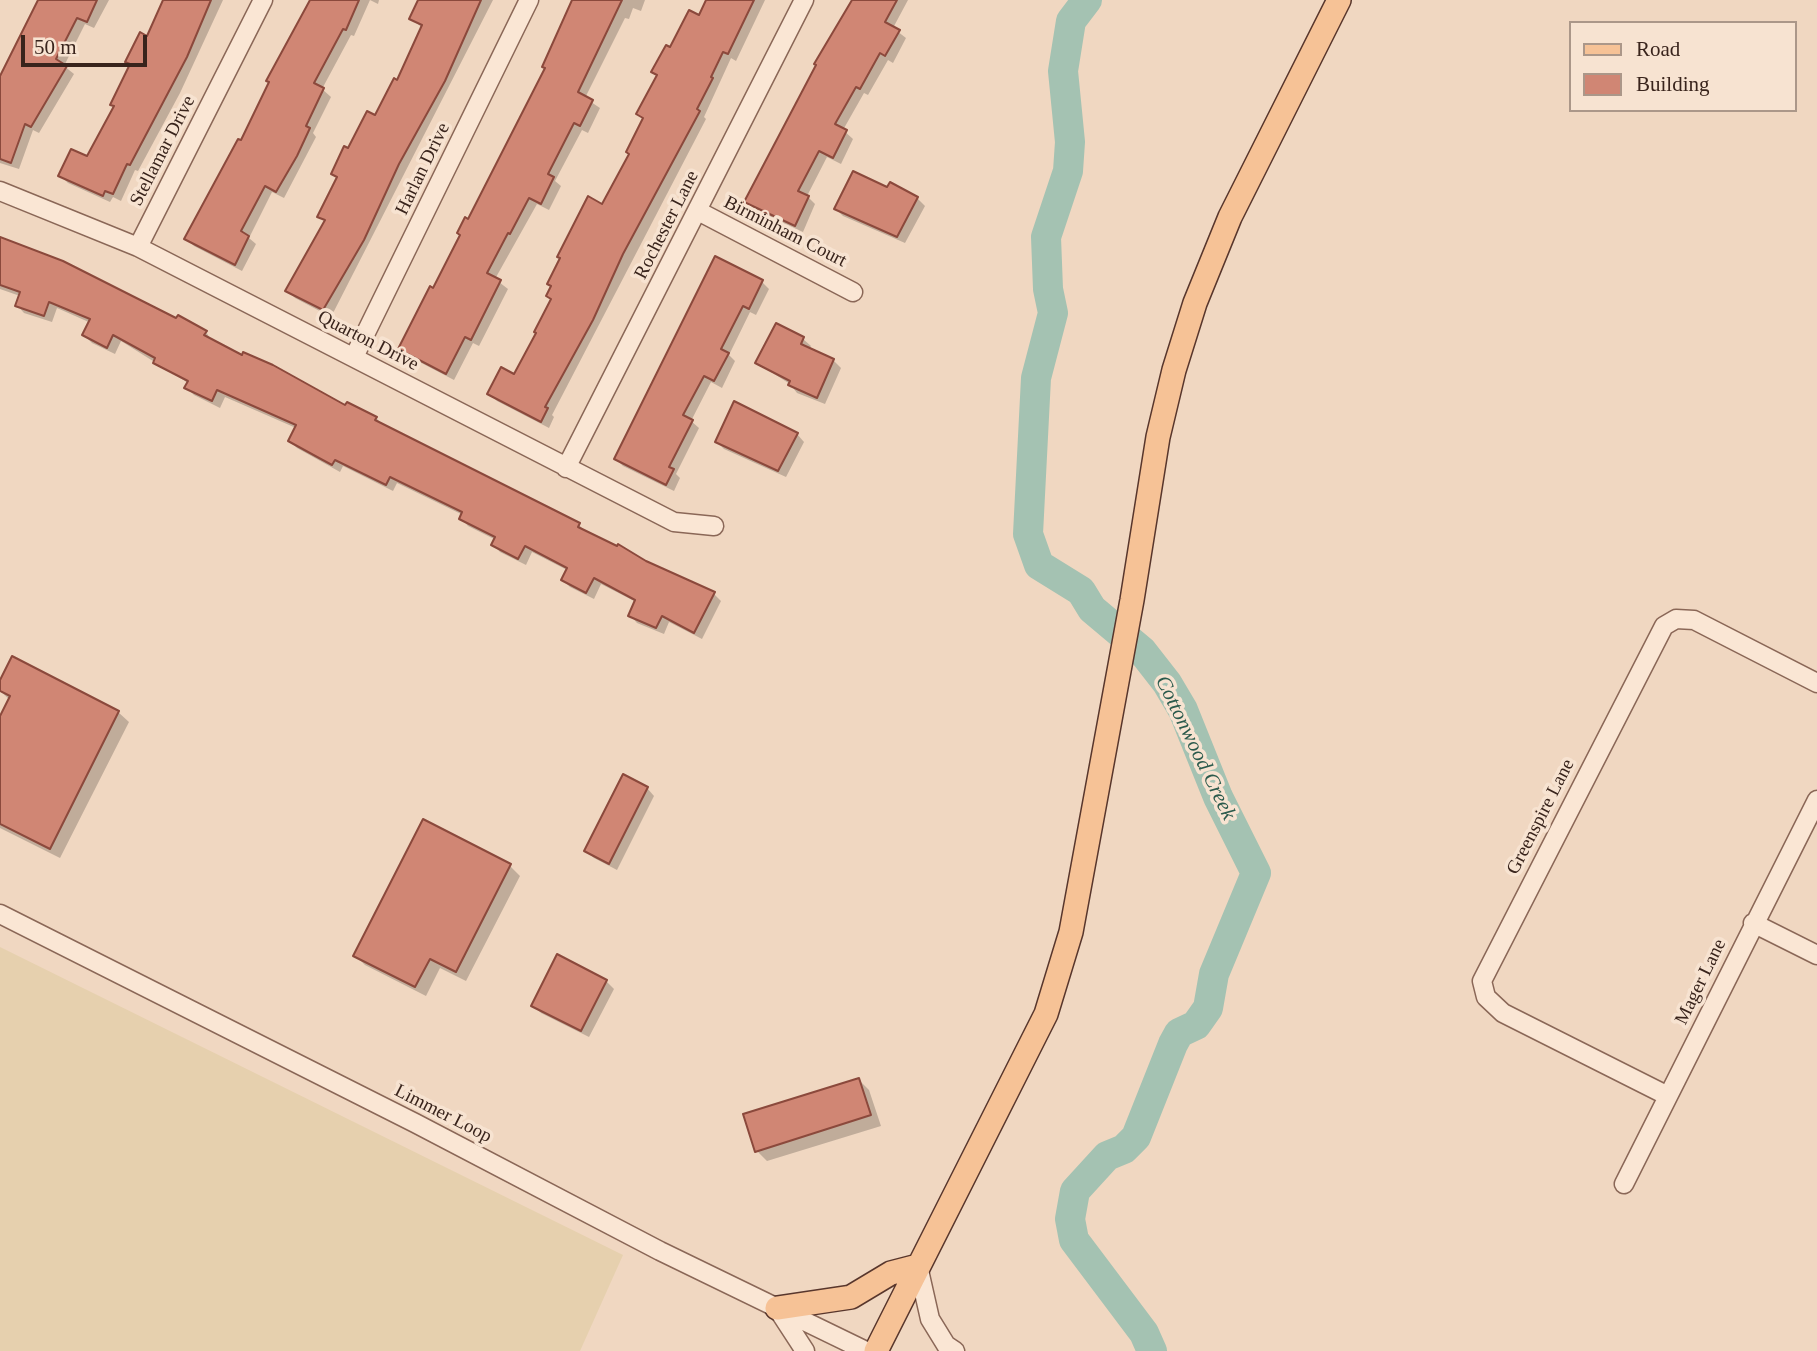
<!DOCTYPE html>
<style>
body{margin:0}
#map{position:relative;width:1817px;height:1351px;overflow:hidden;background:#f0d7c1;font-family:"Times New Roman",serif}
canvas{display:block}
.legend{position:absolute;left:1569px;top:21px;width:228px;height:91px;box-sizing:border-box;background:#f7e3d1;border:2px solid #ab9789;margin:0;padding:9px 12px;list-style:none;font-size:21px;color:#39241c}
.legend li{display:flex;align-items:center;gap:14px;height:35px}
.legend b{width:35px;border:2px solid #ab9789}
.scale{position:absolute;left:21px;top:35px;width:126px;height:32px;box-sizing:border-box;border:4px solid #39241c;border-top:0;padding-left:9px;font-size:21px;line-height:24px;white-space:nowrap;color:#39241c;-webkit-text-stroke:5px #f7e3d1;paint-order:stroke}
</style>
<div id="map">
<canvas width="1817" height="1351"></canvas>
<ul class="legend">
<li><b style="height:9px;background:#f6c296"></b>Road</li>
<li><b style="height:19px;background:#d08674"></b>Building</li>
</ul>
<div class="scale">50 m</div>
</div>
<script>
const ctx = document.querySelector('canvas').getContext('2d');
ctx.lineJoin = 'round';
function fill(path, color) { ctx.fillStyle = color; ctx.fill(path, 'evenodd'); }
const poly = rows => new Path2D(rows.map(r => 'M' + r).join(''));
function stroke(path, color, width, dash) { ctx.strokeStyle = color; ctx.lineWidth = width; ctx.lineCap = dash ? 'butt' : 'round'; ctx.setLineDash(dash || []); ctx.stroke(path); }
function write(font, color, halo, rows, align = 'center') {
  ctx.font = font + ' "Times New Roman",serif'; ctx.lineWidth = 7; ctx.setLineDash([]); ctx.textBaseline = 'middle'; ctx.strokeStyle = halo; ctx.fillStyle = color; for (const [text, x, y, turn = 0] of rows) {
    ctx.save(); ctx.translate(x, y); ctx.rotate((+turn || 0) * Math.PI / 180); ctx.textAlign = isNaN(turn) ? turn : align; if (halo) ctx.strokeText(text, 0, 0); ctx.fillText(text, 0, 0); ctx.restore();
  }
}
const farmland = poly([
 [0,947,623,1255,580,1351,0,1351]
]);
const shadow = poly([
 [41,0,109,0,94,28,85,24,64,66,74,74,39,133,33,130,19,169,0,163,0,79],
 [165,0,223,0,180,93,138,171,135,170,121,201,113,197,110,202,68,183,61,176,87,158,115,107,132,66,128,62,148,38],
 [312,0,379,0,378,4,370,0,354,36,351,35,322,89,331,97,313,133,316,137,284,198,272,192,249,238,256,244,242,271,194,246,187,239,242,143],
 [420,0,493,0,331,317,295,298,287,290,326,222,320,216,338,179,333,173,398,82,423,28,411,19],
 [574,0,645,0,641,11,633,8,629,19,625,18,585,98,600,108,588,133,582,130,555,181,561,186,549,210,537,204,495,279,508,289,479,346,473,343,454,380,408,356,401,348,434,290,546,69],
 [708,0,765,0,736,61,731,58,704,117,706,119,552,415,554,417,549,428,497,401,490,394,514,376,631,154,645,120,639,114,671,50,700,18],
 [854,0,908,0,893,28,906,38,893,63,888,60,868,95,864,93,843,130,853,139,841,164,827,157,807,196,815,204,803,232,754,209,746,201],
 [887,190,917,198,925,206,905,243,843,216,836,209],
 [0,239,102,281,206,332,212,341,346,408,376,418,383,425,579,525,586,532,714,594,721,601,702,639,669,622,664,634,637,623,630,615,636,602,601,584,594,599,570,587,563,580,567,570,532,552,526,565,500,552,493,544,496,540,468,526,461,518,463,515,397,483,393,491,343,466,340,472,297,448,290,441,296,428,225,397,220,408,194,395,186,387,188,383,121,341,115,354,92,343,84,335,91,323,57,308,52,322,24,313,17,305,20,296,0,289],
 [762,282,769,289,756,315,750,312,729,355,735,361,722,388,711,382,691,421,699,428,676,474,680,478,674,491,623,466,616,459],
 [777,325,803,339,811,346,809,350,833,360,841,368,825,404,797,393,790,384,757,363],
 [797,434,804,442,786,477,724,449,717,442],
 [0,684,118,712,129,722,60,858,0,828,0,719,10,700,0,691],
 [647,788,654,796,617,870,594,858,586,851],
 [423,821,510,866,520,876,466,981,440,968,426,996,365,965,355,955],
 [606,981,614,989,589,1037,541,1013,533,1005],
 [859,1080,869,1090,881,1126,767,1161,757,1151]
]);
const river = poly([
 [1087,0,1071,21,1063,71,1070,142,1068,171,1046,237,1048,289,1053,313,1036,378,1028,534,1039,565,1081,591,1092,609,1142,651,1167,683,1183,710,1218,797,1256,873,1214,974,1208,1008,1196,1025,1179,1033,1173,1044,1136,1137,1124,1149,1107,1156,1075,1191,1070,1219,1074,1240,1144,1333,1152,1351]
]);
const building = poly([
 [38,0,97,0,87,22,77,18,56,59,67,66,31,127,25,124,11,163,0,159,0,76,38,0],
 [163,0,211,0,187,57,130,165,127,164,113,194,105,191,103,196,58,176,71,149,87,156,114,106,110,105,130,64,125,62,140,32,147,36,163,0],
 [310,0,359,0,346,30,343,29,314,83,324,88,306,126,310,128,297,156,276,192,265,186,241,231,249,236,235,265,184,239,238,139,241,140,269,82,266,81,310,0],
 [418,0,481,0,445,81,399,164,364,240,323,310,285,291,325,220,317,217,337,177,331,174,344,146,348,148,367,111,375,115,394,78,397,80,422,25,409,19,418,0],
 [572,0,622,0,578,92,593,100,580,126,574,123,548,174,554,177,541,204,529,198,510,234,508,233,487,273,501,280,471,340,465,337,446,374,398,349,430,286,433,288,460,235,457,233,465,217,468,219,545,68,542,67,572,0],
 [706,0,754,0,728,54,723,52,711,77,713,78,697,109,700,111,623,254,593,320,545,407,548,408,541,422,487,394,501,367,514,374,536,333,534,332,551,299,546,296,551,286,547,284,560,258,557,257,588,196,602,204,629,154,626,152,643,118,636,114,657,75,651,72,666,45,670,47,689,10,699,15,706,0],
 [852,0,897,0,885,22,900,30,885,56,880,53,860,89,856,87,835,124,847,130,833,158,819,151,798,191,809,196,795,226,744,202,816,65,814,64,852,0],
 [853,171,887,187,890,182,918,197,897,237,834,209,853,171],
 [0,237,63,261,176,318,178,315,207,331,204,335,242,355,243,352,273,365,345,405,347,402,377,417,375,420,580,523,578,527,617,546,618,544,646,561,715,592,694,633,662,616,656,628,628,616,635,600,594,578,586,593,561,580,567,568,525,546,518,559,491,545,495,537,459,519,462,512,390,477,386,485,335,460,332,465,319,458,288,441,296,425,217,390,212,401,184,388,188,381,153,363,155,358,113,335,107,348,82,335,90,319,49,302,44,316,15,306,20,292,0,285,0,237],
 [715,256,763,280,749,309,743,306,721,349,729,353,714,381,704,376,683,415,693,420,669,467,674,469,666,485,614,459,715,256],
 [776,323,804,337,801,344,834,359,817,398,788,385,790,381,755,363,776,323],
 [734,401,798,433,778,471,715,442,734,401],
 [12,656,119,711,50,849,0,824,0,716,10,696,0,691,0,680,12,656],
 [623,774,648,787,609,864,584,851,623,774],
 [423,819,511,864,456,972,430,959,415,987,353,956,423,819],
 [557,954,607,980,581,1031,531,1006,557,954],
 [859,1078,871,1115,755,1152,743,1114,859,1078]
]);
const minor = poly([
 [0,191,138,247,674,522,714,526],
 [698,211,853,292],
 [138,247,263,0],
 [354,357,529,0],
 [566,468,804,0],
 [0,914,415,1123,660,1251,866,1351],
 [1753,923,1817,955],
 [1668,1096,1503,1013,1486,997,1482,981,1664,626,1676,619,1694,620,1817,683],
 [1624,1184,1817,800],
 [918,1266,930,1319,946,1345,955,1351],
 [779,1311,805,1351]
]);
const major = poly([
 [777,1308,851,1297,891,1273,918,1266],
 [876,1351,1046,1014,1071,932,1132,600,1158,437,1174,370,1195,303,1230,217,1339,0]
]);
const streetNames = [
 ["Stellamar Drive",163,151,-63],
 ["Harlan Drive",423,169,-64],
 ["Rochester Lane",667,225,-63],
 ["Birminham Court",785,232,27],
 ["Quarton Drive",368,341,27],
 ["Greenspire Lane",1541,817,-63],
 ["Mager Lane",1701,982,-64],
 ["Limmer Loop",443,1114,27]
];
const waterNames = [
 ["Cottonwood Creek",1195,748,64]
];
fill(farmland, '#e6d0ae');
fill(shadow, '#0003');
stroke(river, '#a4c2b2', 30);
fill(building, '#d08674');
stroke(building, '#8b493c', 2);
stroke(minor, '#8a6757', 21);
stroke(major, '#58362c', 26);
stroke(minor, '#fae6d4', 18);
stroke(major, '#f6c296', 23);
write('19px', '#39241c', '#f7e3d1', streetNames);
write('italic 21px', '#2b5a4c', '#f7e3d1', waterNames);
</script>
